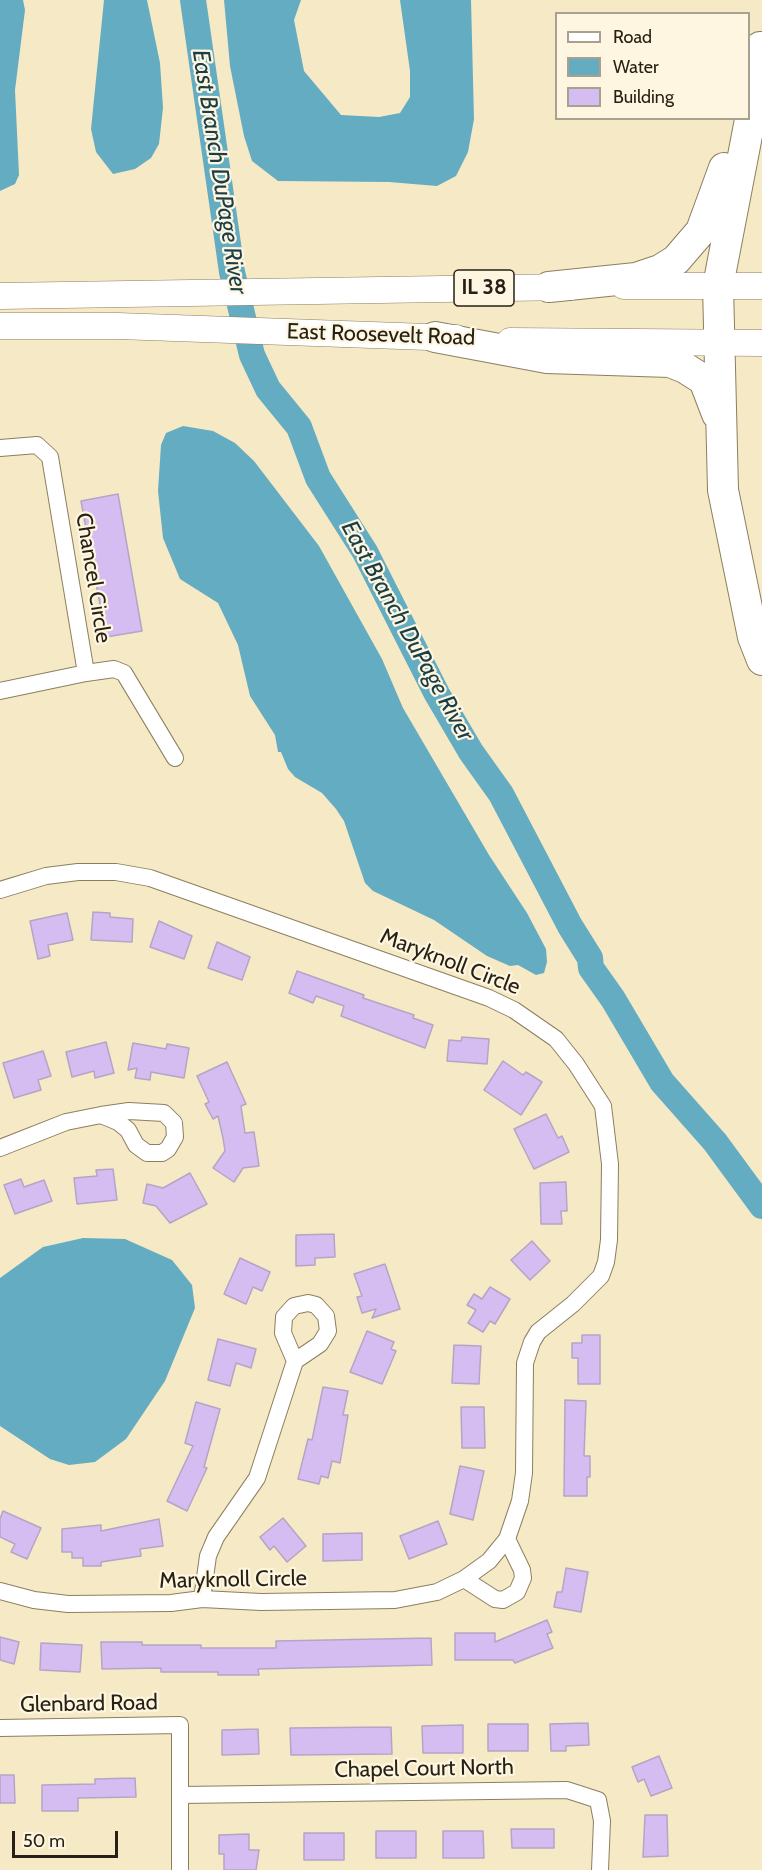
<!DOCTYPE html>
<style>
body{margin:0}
#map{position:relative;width:762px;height:1870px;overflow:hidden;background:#f6e9c5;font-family:Cabin,sans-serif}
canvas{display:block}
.legend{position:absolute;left:555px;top:12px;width:195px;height:108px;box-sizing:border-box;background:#fef6e1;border:2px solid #a8a18f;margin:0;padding:8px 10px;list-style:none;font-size:18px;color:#262114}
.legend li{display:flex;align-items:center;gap:12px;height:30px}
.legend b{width:30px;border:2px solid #a8a18f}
.scale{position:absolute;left:12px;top:1831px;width:106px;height:27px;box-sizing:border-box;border:3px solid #262114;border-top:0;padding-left:8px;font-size:18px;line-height:21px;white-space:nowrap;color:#262114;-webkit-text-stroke:4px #fef6e1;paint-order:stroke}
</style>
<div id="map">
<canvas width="762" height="1870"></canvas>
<ul class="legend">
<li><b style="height:8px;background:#fff"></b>Road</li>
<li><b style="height:16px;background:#64acc1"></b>Water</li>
<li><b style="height:16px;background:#d5bdf2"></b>Building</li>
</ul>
<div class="scale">50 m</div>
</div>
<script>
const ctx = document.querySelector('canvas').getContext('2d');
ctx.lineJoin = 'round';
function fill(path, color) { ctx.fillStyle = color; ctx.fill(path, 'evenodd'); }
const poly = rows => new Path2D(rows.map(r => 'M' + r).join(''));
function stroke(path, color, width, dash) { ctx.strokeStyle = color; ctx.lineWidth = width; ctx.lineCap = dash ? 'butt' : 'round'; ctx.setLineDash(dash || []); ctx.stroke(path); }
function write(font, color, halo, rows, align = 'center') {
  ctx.font = font + ' Cabin,sans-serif'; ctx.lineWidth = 4.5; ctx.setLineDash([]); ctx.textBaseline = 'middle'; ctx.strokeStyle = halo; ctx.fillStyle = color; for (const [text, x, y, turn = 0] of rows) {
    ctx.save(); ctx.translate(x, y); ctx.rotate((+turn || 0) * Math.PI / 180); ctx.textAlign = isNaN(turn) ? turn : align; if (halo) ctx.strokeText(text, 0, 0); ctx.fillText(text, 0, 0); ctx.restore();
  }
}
const water = poly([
 [0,0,23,0,25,10,15,90,19,175,15,184,0,191],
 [104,0,147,0,160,63,163,108,159,144,151,158,135,169,113,174,96,152,91,129],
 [224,0,301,0,294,20,304,71,341,115,379,117,400,113,410,97,410,71,400,0,471,0,474,119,468,152,456,176,437,186,389,182,278,181,252,161,244,136,230,66],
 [183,426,213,431,235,443,254,461,319,546,382,659,403,708,489,855,527,913,546,949,547,962,544,973,536,975,518,965,510,966,487,956,434,920,373,891,365,883,344,821,336,809,322,793,295,777,288,769,281,752,278,752,275,735,250,696,238,645,218,603,180,579,163,538,158,491,161,445,166,433],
 [83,1238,125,1239,172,1260,192,1285,195,1308,165,1381,126,1439,95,1462,69,1465,50,1459,0,1426,0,1278,43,1247]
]);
const river = poly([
 [193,0,232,272,252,355,268,389,299,427,318,478,365,552,437,694,471,752,501,794,570,926,590,958,591,968,613,999,662,1082,715,1142,762,1206]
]);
const building = poly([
 [118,494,142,631,106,637,81,501,118,494],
 [93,912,110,913,110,917,133,919,132,942,91,940,93,912],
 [67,913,73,940,48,945,50,956,38,959,30,921,67,913],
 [159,921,192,936,184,959,150,947,159,921],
 [217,942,250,957,242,980,208,968,217,942],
 [297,971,364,995,363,998,414,1015,413,1018,433,1025,425,1048,341,1016,344,1006,316,996,313,1003,289,993,297,971],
 [462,1037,489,1039,487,1064,447,1061,449,1040,461,1041,462,1037],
 [106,1042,114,1073,95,1078,94,1071,72,1077,66,1052,106,1042],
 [133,1043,166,1049,167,1044,189,1048,184,1078,151,1072,150,1080,135,1078,137,1068,128,1070,133,1043],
 [43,1051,51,1076,38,1080,41,1090,14,1098,3,1063,43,1051],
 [503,1061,523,1075,526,1072,542,1082,521,1115,484,1090,503,1061],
 [227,1062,246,1104,241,1106,245,1133,254,1132,259,1166,243,1168,234,1182,213,1168,225,1151,223,1138,218,1116,213,1119,205,1104,209,1102,197,1076,227,1062],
 [546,1114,558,1138,562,1136,569,1152,534,1169,514,1129,546,1114],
 [113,1169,117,1200,77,1204,74,1178,97,1176,96,1170,113,1169],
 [190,1173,207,1204,170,1223,156,1206,143,1203,147,1184,163,1188,190,1173],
 [21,1179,24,1187,44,1180,52,1201,15,1214,4,1185,21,1179],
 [566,1182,567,1211,561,1211,562,1224,541,1224,540,1183,566,1182],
 [334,1234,335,1257,315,1258,315,1265,296,1266,296,1235,334,1234],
 [532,1241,550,1261,530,1280,511,1260,532,1241],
 [240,1258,270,1272,262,1291,253,1287,246,1304,224,1294,240,1258],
 [385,1264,400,1309,372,1318,376,1309,362,1313,357,1297,362,1296,354,1274,385,1264],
 [490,1287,510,1299,495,1324,490,1321,483,1332,468,1323,476,1310,467,1305,474,1294,482,1299,490,1287],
 [367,1331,394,1342,391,1349,396,1351,382,1384,350,1372,367,1331],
 [582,1335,600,1335,600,1384,578,1384,578,1358,572,1358,572,1343,582,1343,582,1335],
 [218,1339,256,1349,251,1368,236,1363,230,1386,208,1380,218,1339],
 [454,1345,481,1346,479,1384,452,1383,454,1345],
 [323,1387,348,1391,343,1415,348,1415,340,1463,332,1461,328,1478,321,1476,319,1484,298,1479,308,1439,312,1440,323,1387],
 [565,1400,586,1401,584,1456,590,1456,590,1477,587,1477,587,1496,564,1496,565,1400],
 [196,1402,220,1409,204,1467,207,1468,187,1511,167,1501,193,1446,185,1443,196,1402],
 [461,1407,484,1407,485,1448,462,1448,461,1407],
 [460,1466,484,1471,473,1520,450,1514,460,1466],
 [3,1511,41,1528,27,1559,11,1552,15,1544,0,1537,0,1519,3,1511],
 [283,1518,306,1546,287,1562,274,1546,270,1550,260,1537,283,1518],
 [159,1519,163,1546,140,1549,141,1556,101,1562,101,1566,83,1566,83,1558,72,1558,72,1552,62,1552,62,1529,101,1525,101,1531,159,1519],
 [438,1521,447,1544,409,1559,400,1536,438,1521],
 [362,1533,362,1560,323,1561,323,1534,362,1533],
 [566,1568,588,1572,581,1612,554,1607,557,1592,562,1592,566,1568],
 [547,1620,552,1632,547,1634,553,1648,515,1663,513,1660,455,1660,455,1633,495,1633,495,1642,547,1620],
 [0,1637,19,1642,14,1664,0,1660,0,1637],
 [431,1638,432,1665,258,1669,259,1675,218,1675,218,1672,161,1672,161,1668,102,1669,101,1642,142,1642,142,1645,201,1645,201,1648,276,1648,276,1641,431,1638],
 [41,1643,82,1645,80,1672,40,1670,41,1643],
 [588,1723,589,1745,566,1746,566,1751,551,1751,550,1724,588,1723],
 [488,1724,528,1724,528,1751,488,1751,488,1724],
 [463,1725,463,1753,423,1753,422,1726,463,1725],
 [391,1727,392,1754,291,1755,290,1728,391,1727],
 [258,1729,259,1754,222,1755,222,1730,258,1729],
 [659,1756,672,1788,651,1796,644,1779,638,1782,632,1767,659,1756],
 [0,1775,14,1775,15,1803,0,1803,0,1775],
 [135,1778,136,1797,78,1798,78,1811,42,1811,42,1785,95,1784,95,1779,135,1778],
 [645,1815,667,1815,668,1856,643,1857,645,1815],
 [511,1829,554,1829,554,1848,512,1848,511,1829],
 [376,1831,416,1831,416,1858,376,1858,376,1831],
 [443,1831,483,1831,484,1858,443,1858,443,1831],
 [304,1833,344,1833,344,1860,304,1860,304,1833],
 [249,1834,249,1850,259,1850,256,1870,224,1870,224,1854,219,1854,219,1835,249,1834]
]);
const street = poly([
 [0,448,37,445,50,457,86,673,0,691],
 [86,673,114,669,124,673,175,758],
 [0,890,46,876,78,872,116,872,150,878,489,998,514,1010,556,1039,576,1064,603,1106,610,1164,609,1240,606,1262,601,1276,573,1304,538,1332,532,1342,525,1363,524,1473,520,1501,507,1539,489,1561,464,1579,437,1592,395,1600,261,1602,202,1599,171,1603,68,1604,34,1600,0,1591],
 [0,1148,66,1122,101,1115,129,1111,164,1113,174,1123,175,1137,168,1149,162,1153,147,1153,136,1145,128,1130,118,1122,101,1115],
 [464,1579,495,1599,503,1600,517,1592,523,1578,522,1570,507,1539],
 [202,1599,208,1556,216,1537,257,1478,295,1361,320,1344,328,1331,326,1316,316,1305,308,1303,294,1306,284,1317,283,1333,295,1361],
 [0,1728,180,1725,180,1870],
 [180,1795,567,1790,598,1800,602,1821,600,1870]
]);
const primary = poly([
 [624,286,762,286],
 [0,296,570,287],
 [0,326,118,326,456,338],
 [510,341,762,343]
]);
const highway = poly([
 [760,47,753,104,718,286,723,490,753,637,762,660],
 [549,287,636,278,660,270,676,260,701,231,724,168],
 [435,337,547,358,670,362,685,368,704,380,717,414]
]);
const shields = [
 [484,288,60]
];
const shieldNames = [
 ["IL 38",484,288]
];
const streetNames = [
 ["East Roosevelt Road",381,335,2],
 ["Chancel Circle",93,578,81],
 ["Maryknoll Circle",450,962,21],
 ["Maryknoll Circle",233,1580,-1],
 ["Glenbard Road",89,1704,-1],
 ["Chapel Court North",424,1769,-1]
];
const waterNames = [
 ["East Branch DuPage River",219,172,81],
 ["East Branch DuPage River",407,631,61]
];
fill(water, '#64acc1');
stroke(river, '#64acc1', 26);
fill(building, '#d5bdf2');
stroke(building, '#b4a5c5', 1.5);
stroke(street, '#8c7f5f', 18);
stroke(primary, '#8c7f5f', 27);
stroke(highway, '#8c7f5f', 32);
stroke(street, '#fff', 16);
stroke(primary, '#fff', 26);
stroke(highway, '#fff', 30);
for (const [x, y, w] of shields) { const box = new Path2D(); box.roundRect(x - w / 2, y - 18, w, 36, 4.5); ctx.fillStyle = '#fef6e1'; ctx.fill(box); stroke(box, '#262114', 1.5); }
write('bold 21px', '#262114', null, shieldNames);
write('22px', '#262114', '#fef6e1', streetNames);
write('italic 24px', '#1a3d46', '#fef6e1', waterNames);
</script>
